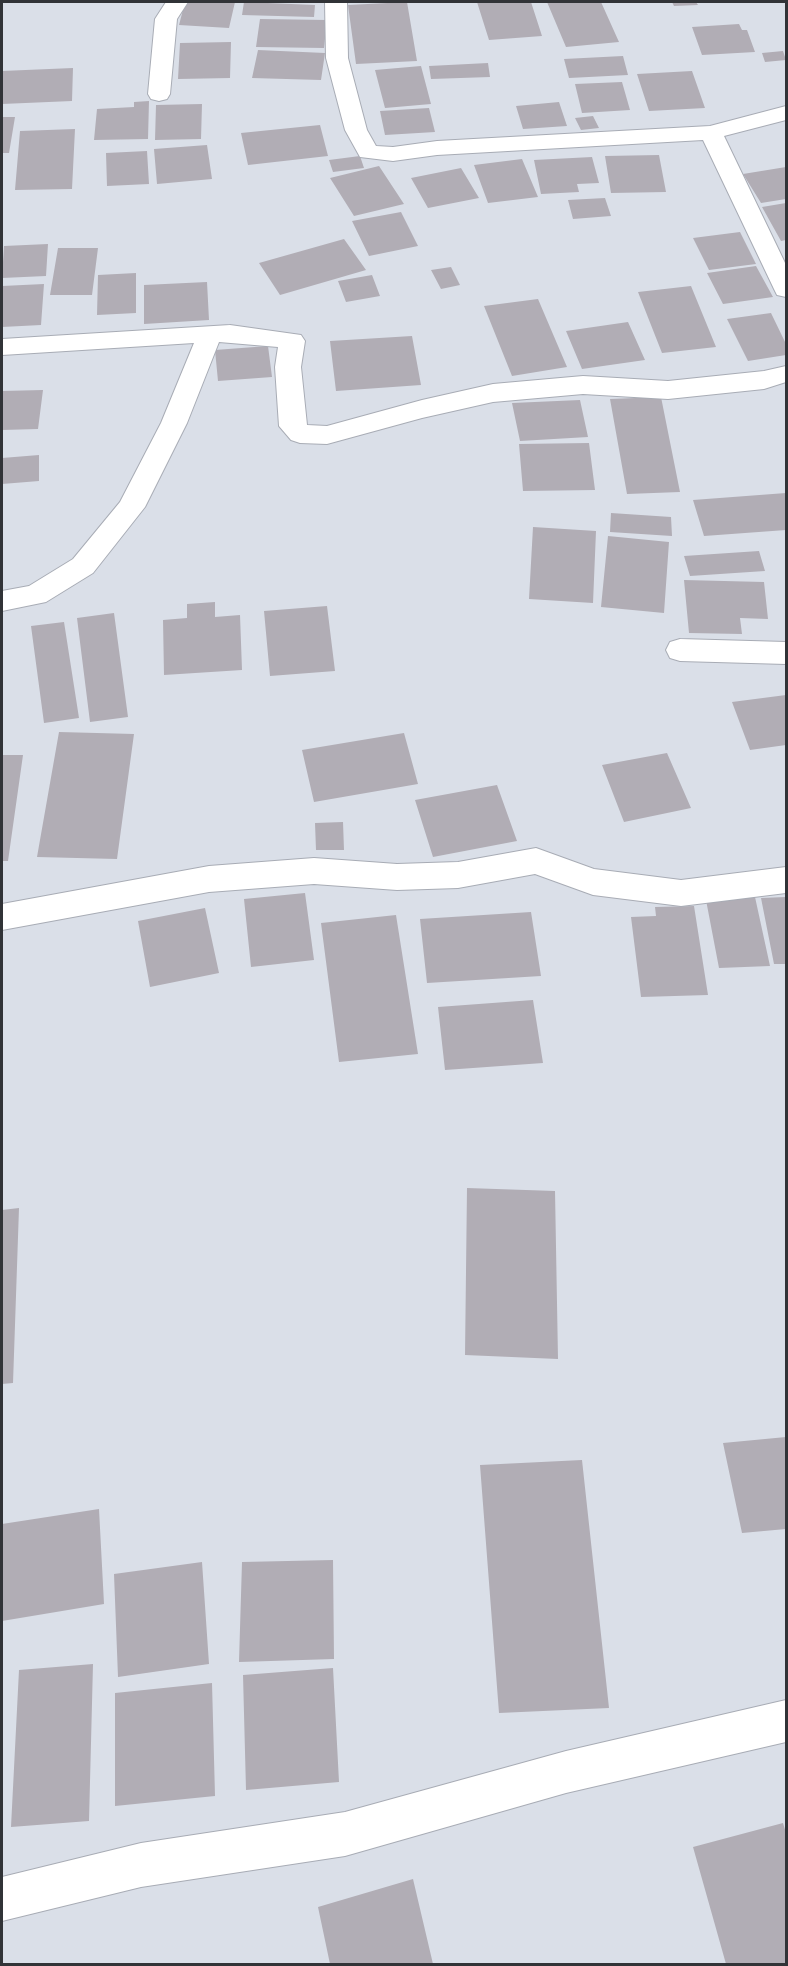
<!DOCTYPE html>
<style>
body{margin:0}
#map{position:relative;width:788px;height:1966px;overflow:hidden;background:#dadfe8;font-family:Spectral,serif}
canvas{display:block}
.frame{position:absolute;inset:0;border:3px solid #313337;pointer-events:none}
</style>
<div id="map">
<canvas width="788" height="1966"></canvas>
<div class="frame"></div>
</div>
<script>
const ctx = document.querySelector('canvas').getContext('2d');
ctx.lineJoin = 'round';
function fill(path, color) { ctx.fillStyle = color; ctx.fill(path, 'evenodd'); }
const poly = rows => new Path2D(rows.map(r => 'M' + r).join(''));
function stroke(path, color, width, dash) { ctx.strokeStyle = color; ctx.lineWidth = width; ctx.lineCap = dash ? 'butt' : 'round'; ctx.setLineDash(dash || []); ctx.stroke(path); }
const building = poly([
 [185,2,235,2,229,28,179,25],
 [244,2,315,5,314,17,242,15],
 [407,2,417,61,356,64,348,5],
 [477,2,531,2,542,36,489,40],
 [547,2,601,2,619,42,566,47],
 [672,2,696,2,698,5,674,6],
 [260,19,327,20,324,48,256,47],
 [739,24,742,30,747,30,755,52,702,55,692,27],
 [231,42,230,78,178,79,180,43],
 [258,50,325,53,321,80,252,78],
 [783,51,786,60,765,62,762,53],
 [623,56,628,75,569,78,564,59],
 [488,63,490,77,431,79,429,66],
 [421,66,431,104,385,108,375,70],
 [73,68,72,101,2,104,2,71],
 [692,71,705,108,649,111,637,74],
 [622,82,630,110,582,113,575,84],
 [149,101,148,139,94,140,97,109,134,107,134,102],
 [559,102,567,126,523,129,516,106],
 [202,104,201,139,155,140,156,105],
 [429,108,435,132,385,135,380,111],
 [593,116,599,128,581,130,575,118],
 [2,117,15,117,9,153,2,153],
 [320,125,328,156,248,165,241,133],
 [75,129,72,189,15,190,20,131],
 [207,145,212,179,157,184,154,149],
 [147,151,149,184,107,186,106,153],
 [659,155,666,192,611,193,605,156],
 [360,156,364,168,333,172,329,160],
 [592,157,599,183,577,184,579,192,541,194,534,160],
 [522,159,538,197,488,203,474,165],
 [379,166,404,204,354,216,330,178],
 [786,167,786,199,761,203,743,174],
 [461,168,479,198,428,208,411,178],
 [605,198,611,216,573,219,568,200],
 [786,203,786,240,781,241,762,207],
 [401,212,418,246,369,256,352,221],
 [740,232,756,264,709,270,693,238],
 [344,239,366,270,280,295,259,263],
 [48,244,46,276,2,278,4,246],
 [58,248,98,248,92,295,50,295],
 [756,266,773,297,723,304,707,273],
 [451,267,460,285,441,289,431,270],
 [136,273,136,313,97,315,98,275],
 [372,275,380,296,346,302,338,281],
 [207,282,209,320,144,324,144,285],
 [44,284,41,325,2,327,2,286],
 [691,286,716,347,662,353,638,292],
 [538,299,567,367,512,376,484,306],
 [771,313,786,344,786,355,748,361,727,319],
 [628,322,645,360,582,369,566,331],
 [412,336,421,385,336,391,330,341],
 [268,346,272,377,218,381,215,350],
 [43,390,38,429,2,430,2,391],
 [661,397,680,492,627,494,610,399],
 [580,400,588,437,520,441,512,403],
 [589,443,595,490,523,491,519,444],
 [39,455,39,481,2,484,2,458],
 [786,493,786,530,704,536,693,500],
 [611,513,671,517,672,536,610,532],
 [533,527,596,531,593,603,529,599],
 [608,536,669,542,664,613,601,607],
 [759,551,765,571,690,576,684,556],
 [684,580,764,582,768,619,740,618,742,634,689,633],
 [215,602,215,617,240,615,242,670,164,675,163,620,187,618,187,604],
 [327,606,335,671,270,676,264,611],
 [114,613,128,717,90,722,77,618],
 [64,622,79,718,44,723,31,626],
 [786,695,786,745,750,750,732,702],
 [59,732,134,734,117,859,37,857],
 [404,733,418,784,314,802,302,750],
 [667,753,691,808,624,822,602,765],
 [2,755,23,755,8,861,2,861],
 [497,785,517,841,433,857,415,800],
 [343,822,344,850,316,850,315,823],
 [305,893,314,960,251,967,244,899],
 [755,897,770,966,719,968,706,900],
 [786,897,786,964,774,964,761,898],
 [694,906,708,995,641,997,631,917,656,916,655,907],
 [205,908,219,973,150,987,138,921],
 [531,912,541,976,427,983,420,919],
 [396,915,418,1054,339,1062,321,923],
 [533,1000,543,1063,445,1070,438,1007],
 [467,1188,555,1191,558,1359,465,1355],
 [19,1208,13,1383,2,1384,2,1210],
 [786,1437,786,1529,742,1533,723,1443],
 [582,1460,609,1708,499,1713,480,1465],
 [99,1509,104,1604,2,1621,2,1524],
 [333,1560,334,1659,239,1662,242,1562],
 [202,1562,209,1664,118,1677,114,1574],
 [93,1664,89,1821,11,1827,19,1670],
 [333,1668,339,1782,246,1790,243,1675],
 [212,1683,215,1796,115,1806,115,1693],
 [783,1823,786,1833,786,1964,726,1964,693,1847],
 [413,1879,433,1964,330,1964,318,1907]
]);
const minor = poly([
 [166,2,188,2,177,19,170,94,167,99,159,101,151,99,148,94,155,19,166,2],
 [325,2,347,2,348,58,367,130,376,146,393,147,437,141,710,126,786,106,786,120,724,136,786,265,786,297,777,295,774,289,703,140,437,155,393,161,360,157,345,130,326,58,325,2],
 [230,325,301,335,305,341,301,367,307,425,327,426,422,400,493,384,583,376,668,381,764,371,786,366,786,382,764,389,668,399,583,394,493,402,422,418,327,444,300,443,291,440,279,426,275,367,278,347,219,342,187,423,145,507,93,573,46,602,2,611,2,591,29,586,73,559,120,502,161,423,194,343,2,355,2,339,230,325],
 [680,639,786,642,786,664,680,661,670,658,666,650,670,642,680,639],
 [536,848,594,869,681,880,786,867,786,893,681,906,593,895,535,874,458,888,397,890,314,884,209,892,2,930,2,904,209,866,314,858,397,864,458,862,536,848],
 [786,1700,786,1742,566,1793,345,1856,141,1887,2,1921,2,1877,141,1843,345,1812,566,1751,786,1700]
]);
fill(building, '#b1adb5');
stroke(minor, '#a8acb5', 2);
fill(minor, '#fff');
</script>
